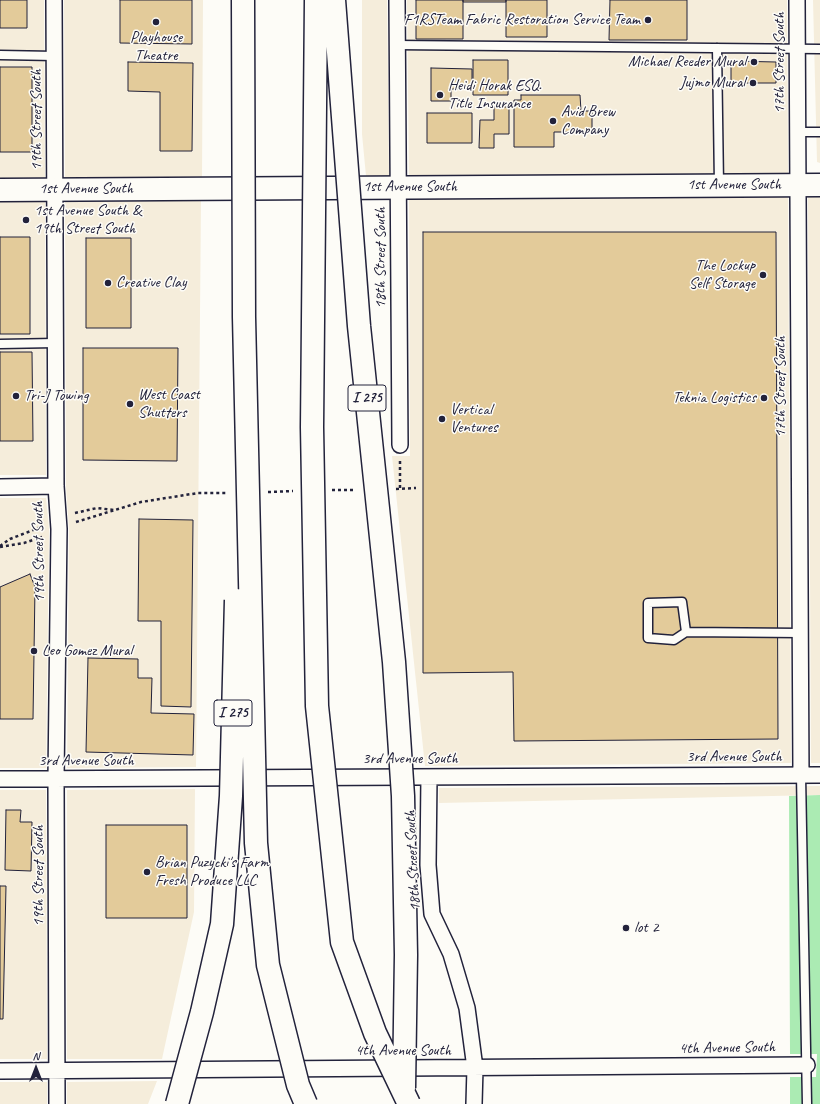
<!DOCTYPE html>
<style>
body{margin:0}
#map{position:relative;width:820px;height:1104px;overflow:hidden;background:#fdfcf7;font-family:Caveat,sans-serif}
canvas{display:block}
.north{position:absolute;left:16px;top:1048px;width:40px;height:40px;-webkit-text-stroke:3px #fdfcf7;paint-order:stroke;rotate:0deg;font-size:11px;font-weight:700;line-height:16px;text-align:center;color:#22223b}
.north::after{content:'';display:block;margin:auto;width:14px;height:18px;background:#22223b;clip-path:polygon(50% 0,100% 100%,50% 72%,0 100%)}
</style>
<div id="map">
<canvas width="820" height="1104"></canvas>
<div class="north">N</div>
</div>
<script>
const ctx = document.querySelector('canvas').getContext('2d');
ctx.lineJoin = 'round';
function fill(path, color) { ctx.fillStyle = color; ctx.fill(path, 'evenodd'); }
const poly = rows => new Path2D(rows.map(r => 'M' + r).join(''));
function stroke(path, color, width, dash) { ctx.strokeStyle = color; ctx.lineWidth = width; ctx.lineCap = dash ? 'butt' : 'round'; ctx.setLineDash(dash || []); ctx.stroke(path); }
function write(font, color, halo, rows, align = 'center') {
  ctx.font = font + ' Caveat,sans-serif'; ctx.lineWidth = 3; ctx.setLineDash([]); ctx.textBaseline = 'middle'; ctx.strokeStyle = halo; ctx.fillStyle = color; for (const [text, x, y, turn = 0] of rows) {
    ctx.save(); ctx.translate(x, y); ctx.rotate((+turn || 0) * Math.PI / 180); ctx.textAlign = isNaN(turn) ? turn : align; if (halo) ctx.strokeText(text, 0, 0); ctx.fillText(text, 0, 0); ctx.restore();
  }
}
const built = poly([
 [0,0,44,0,45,178,0,178],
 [64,0,203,0,202,177,65,178],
 [362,0,387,0,389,176,366,176,362,134],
 [407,0,787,0,788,174,409,176],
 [813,0,820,0,820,163,817,162],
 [788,196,791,763,425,766,392,456,410,456,409,199],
 [808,196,820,196,820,763,811,763],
 [65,200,201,200,196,767,67,768,69,529,66,486],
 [0,201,45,201,46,475,0,475],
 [0,498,46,498,49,529,46,768,0,768],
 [820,786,820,795,439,803,439,788],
 [195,789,194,912,162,1059,67,1059,67,790],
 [0,790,46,790,47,1059,0,1059],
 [157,1081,148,1104,67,1104,67,1082],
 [0,1082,47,1082,47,1104,0,1104]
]);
const green = poly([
 [820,795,820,1104,790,1104,790,1077,816,1077,817,1054,790,1054,789,796]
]);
const building = poly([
 [0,0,27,0,27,28,0,28,0,0],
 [120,0,192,0,192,44,120,43,120,0],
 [416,0,463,0,463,39,416,39,416,0],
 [463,0,506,0,506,2,463,2,463,0],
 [506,0,547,0,547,37,506,37,506,0],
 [610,0,687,0,687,40,609,40,610,0],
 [473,60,508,60,508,95,473,95,473,60],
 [731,61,776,62,776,83,731,83,731,61],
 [128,62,193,63,192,151,160,151,160,92,128,91,128,62],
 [0,67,32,67,32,152,0,152,0,67],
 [431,68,472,69,472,89,451,89,451,101,431,101,431,68],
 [521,95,580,95,581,111,592,111,592,132,554,132,554,147,514,147,514,100,521,100,521,95],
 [494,107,509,107,509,134,494,134,494,148,479,148,480,120,494,120,494,107],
 [427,113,472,113,472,143,427,143,427,113],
 [423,232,776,232,778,739,514,741,513,672,423,673,423,232],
 [0,237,30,237,30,334,0,334,0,237],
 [86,238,131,238,131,328,86,328,86,238],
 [83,348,178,348,177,461,83,460,83,348],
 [0,352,32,352,33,441,0,441,0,352],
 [139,519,193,520,191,707,161,706,161,621,138,621,139,519],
 [30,574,35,587,33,719,0,719,0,587,30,574],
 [88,658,138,659,138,678,152,678,151,713,194,714,193,755,86,752,88,658],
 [6,810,21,810,20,822,32,822,31,871,5,870,6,810],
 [106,825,187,825,187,918,106,918,106,825],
 [0,886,6,886,3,1019,0,1019,0,886]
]);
const path = poly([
 [400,461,400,489],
 [396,489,416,488],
 [332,490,355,490],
 [268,492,293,491],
 [75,513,97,508,114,510],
 [76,522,141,502,198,493,227,493],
 [0,546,10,539,41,527],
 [0,547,24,543,42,537]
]);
const lane = poly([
 [396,45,820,49],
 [717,48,719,185],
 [0,55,55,56],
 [798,132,820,132],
 [0,344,55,343],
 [686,632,682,602,648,603,648,638,674,640,686,632,801,633],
 [801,775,807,1104]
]);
const street = poly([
 [54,0,56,486,59,529,56,779,57,1104],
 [397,0,400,445],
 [797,0,801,775],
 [0,487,56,486],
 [429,777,428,865,432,914,451,954,467,1008,475,1068,474,1104],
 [0,779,820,775],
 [0,1071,807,1065]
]);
const primary = poly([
 [0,190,820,185]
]);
const highwayBridge = poly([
 [243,0,244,317,256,843,268,965,298,1085,306,1104],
 [316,0,312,427,317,706,342,942,375,1033,409,1104],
 [334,0,359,326,394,662,403,796,406,955,404,1088],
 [177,1104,202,1012,222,924,231,796,236,600]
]);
const markers = [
 [648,20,4,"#22223b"],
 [156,22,4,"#22223b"],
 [754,62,4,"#22223b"],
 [753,83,4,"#22223b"],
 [440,95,4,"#22223b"],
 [553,121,4,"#22223b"],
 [26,220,4,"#22223b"],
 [763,275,4,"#22223b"],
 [108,283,4,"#22223b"],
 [16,396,4,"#22223b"],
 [764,398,4,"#22223b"],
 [130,404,4,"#22223b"],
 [442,419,4,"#22223b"],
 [34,651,4,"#22223b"],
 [147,872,4,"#22223b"],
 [626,928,4,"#22223b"]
];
const shields = [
 [367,398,38],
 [233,713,38]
];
const shieldNames = [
 ["I 275",367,398],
 ["I 275",233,713]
];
const poiNames = [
 ["F1RSTeam Fabric Restoration Service Team",640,20,"right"],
 ["Playhouse",156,38,"center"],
 ["Theatre",156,56,"center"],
 ["Michael Reeder Mural",746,62,"right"],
 ["Jujmo Mural",745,83,"right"],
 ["Heidi Horak ESQ.",448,86],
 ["Title Insurance",448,104],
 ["Avid Brew",561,112],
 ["Company",561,130],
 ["1st Avenue South &",34,211],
 ["19th Street South",34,229],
 ["The Lockup",755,266,"right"],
 ["Self Storage",755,284,"right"],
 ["Creative Clay",116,283],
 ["West Coast",138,395],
 ["Shutters",138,413],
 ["Tri-J Towing",24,396],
 ["Teknia Logistics",756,398,"right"],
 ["Vertical",450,410],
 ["Ventures",450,428],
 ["Leo Gomez Mural",42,651],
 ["Brian Puzycki's Farm",155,863],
 ["Fresh Produce LLC",155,881],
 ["lot 2",634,928]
];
const streetNames = [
 ["17th Street South",780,63,-90],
 ["19th Street South",37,120,-90],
 ["1st Avenue South",734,185],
 ["1st Avenue South",410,187],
 ["1st Avenue South",86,189],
 ["18th Street South",381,258,-90],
 ["17th Street South",781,387,-90],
 ["19th Street South",39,552,-91],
 ["3rd Avenue South",734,757],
 ["3rd Avenue South",410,759],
 ["3rd Avenue South",86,761],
 ["18th Street South",413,861,-93],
 ["19th Street South",39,876,-90],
 ["4th Avenue South",727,1048,-1],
 ["4th Avenue South",403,1051]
];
fill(built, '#f5eddb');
fill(green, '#abebb3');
fill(building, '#e3cb9a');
stroke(building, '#22223b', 1);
stroke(lane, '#22223b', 11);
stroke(street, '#22223b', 18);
stroke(primary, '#22223b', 25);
stroke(path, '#22223b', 2.5, [3, 3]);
stroke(lane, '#fdfcf7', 8);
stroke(street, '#fdfcf7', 15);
stroke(primary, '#fdfcf7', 22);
stroke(highwayBridge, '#22223b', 25, []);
stroke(highwayBridge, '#fdfcf7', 22);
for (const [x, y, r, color] of markers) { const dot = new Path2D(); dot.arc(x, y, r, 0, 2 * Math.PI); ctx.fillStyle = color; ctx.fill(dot); stroke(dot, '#fdfcf7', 1.5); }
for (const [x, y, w] of shields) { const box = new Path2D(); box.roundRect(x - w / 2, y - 13, w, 26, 3); ctx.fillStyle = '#fdfcf7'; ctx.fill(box); stroke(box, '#22223b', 1); }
write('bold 15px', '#22223b', null, shieldNames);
write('16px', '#22223b', '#fdfcf7', poiNames, 'left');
write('16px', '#22223b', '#fdfcf7', streetNames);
</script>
